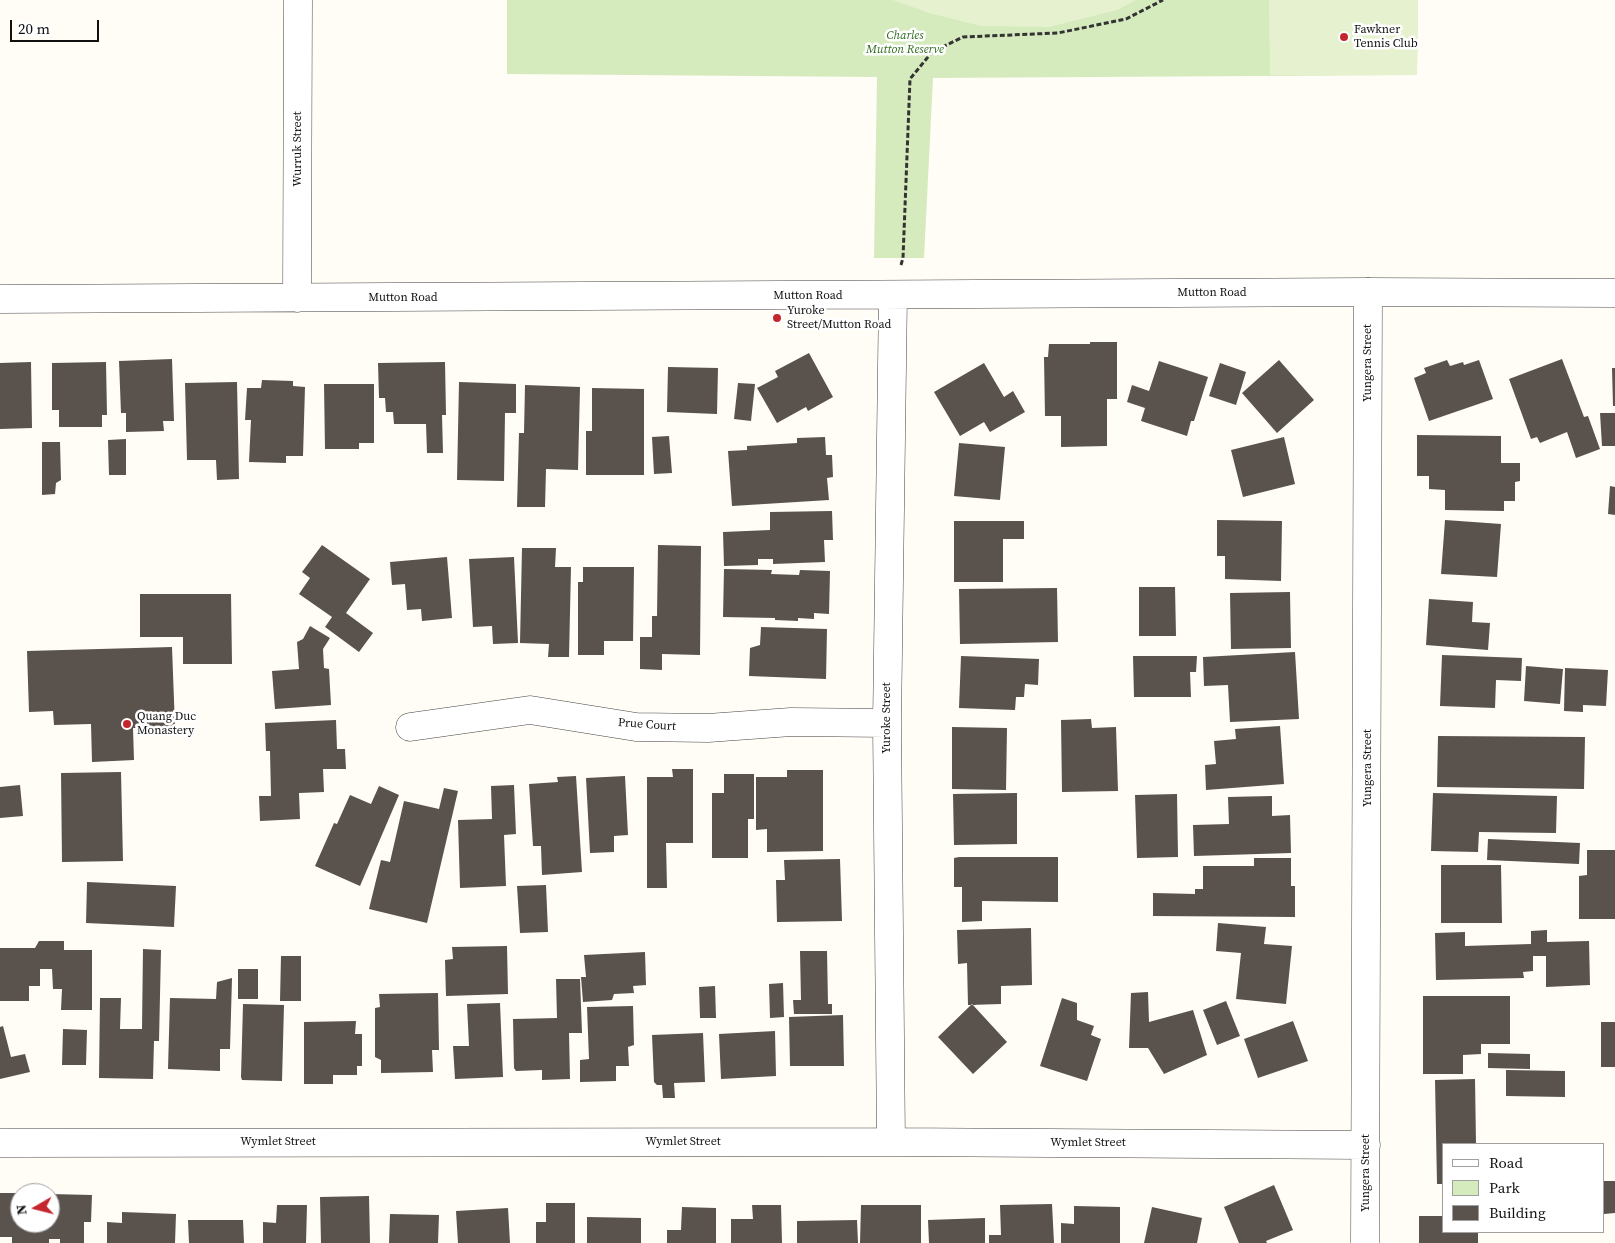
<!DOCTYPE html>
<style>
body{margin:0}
#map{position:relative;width:1615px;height:1243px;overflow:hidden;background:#fffdf5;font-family:"Source Serif 4",serif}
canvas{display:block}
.legend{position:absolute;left:1442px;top:1143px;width:162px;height:90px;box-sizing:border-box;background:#fff;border:1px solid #a0a0a0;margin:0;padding:6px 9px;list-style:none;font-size:15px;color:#111}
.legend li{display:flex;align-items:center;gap:10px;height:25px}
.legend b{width:25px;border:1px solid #a0a0a0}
.north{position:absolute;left:10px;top:1183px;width:50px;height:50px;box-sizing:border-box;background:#fff;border:1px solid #a0a0a0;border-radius:50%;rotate:262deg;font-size:14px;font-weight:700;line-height:20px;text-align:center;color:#111}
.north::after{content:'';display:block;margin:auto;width:18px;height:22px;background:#c4262e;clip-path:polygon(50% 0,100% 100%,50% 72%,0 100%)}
.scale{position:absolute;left:10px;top:20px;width:89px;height:22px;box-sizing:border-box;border:2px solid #111;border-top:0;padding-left:6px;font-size:15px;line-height:18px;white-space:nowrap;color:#111;-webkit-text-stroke:4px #fff;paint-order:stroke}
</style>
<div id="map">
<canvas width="1615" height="1243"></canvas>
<ul class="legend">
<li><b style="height:6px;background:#fff"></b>Road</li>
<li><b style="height:14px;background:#d5ebbd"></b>Park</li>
<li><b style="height:14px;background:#5a524d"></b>Building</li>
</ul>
<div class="north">N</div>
<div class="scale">20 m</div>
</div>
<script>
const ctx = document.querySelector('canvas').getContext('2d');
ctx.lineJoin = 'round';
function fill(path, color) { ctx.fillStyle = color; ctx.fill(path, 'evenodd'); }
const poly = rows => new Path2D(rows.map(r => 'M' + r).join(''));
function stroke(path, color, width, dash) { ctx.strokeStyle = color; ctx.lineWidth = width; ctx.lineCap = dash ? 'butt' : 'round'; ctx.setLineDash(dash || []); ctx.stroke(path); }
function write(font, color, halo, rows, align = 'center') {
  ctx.font = font + ' "Source Serif 4",serif'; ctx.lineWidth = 5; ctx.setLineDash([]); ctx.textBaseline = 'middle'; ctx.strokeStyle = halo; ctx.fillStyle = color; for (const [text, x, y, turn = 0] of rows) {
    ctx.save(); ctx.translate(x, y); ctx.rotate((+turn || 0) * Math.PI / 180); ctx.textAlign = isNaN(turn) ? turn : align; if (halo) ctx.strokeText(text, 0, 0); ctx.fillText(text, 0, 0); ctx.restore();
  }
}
const green = poly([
 [507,0,1418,0,1417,75,933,78,924,258,874,258,877,77,507,74]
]);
const pitch = poly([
 [893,0,1136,0,1117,10,1049,27,981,26,929,13],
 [1269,0,1418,0,1417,75,1270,75]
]);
const building = poly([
 [1090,342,1117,342,1117,399,1107,399,1107,446,1061,447,1061,416,1045,416,1044,357,1048,357,1049,344,1090,344],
 [809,353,833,397,808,411,806,407,777,423,757,388,778,377,775,371],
 [172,359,174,421,163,421,164,431,126,432,126,413,121,413,119,361],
 [1562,359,1584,417,1588,416,1600,449,1576,458,1567,432,1540,443,1537,437,1531,439,1509,379],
 [1279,360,1314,400,1277,433,1242,393],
 [1447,360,1450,366,1463,362,1464,365,1479,360,1493,399,1429,421,1414,378,1426,373,1424,368],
 [1159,361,1208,377,1194,421,1191,421,1187,436,1141,421,1145,408,1127,402,1132,385,1149,391],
 [31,362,32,428,0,429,0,363],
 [106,362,107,415,102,415,102,427,59,427,59,410,52,410,52,363],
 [445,362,446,415,442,415,443,453,427,453,426,424,394,424,393,412,386,412,385,398,379,398,378,363],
 [984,363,1004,397,1013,391,1025,412,990,432,984,422,960,436,934,392],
 [1220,363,1246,372,1236,405,1209,396],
 [668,367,718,368,717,414,667,412],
 [1612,368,1615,368,1615,406,1613,406],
 [262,380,293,381,293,386,305,387,303,456,286,456,286,463,249,462,251,420,245,420,247,388,261,388],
 [237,382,239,479,217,480,216,460,187,460,185,383],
 [459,382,516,384,516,413,505,413,504,481,457,480],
 [738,383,755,384,751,421,734,419],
 [324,384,374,384,374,443,359,443,359,449,325,449],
 [525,385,580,387,578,470,546,469,545,507,517,507,519,433,524,433],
 [592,388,644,389,644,475,586,475,586,431,592,431],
 [1600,413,1615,413,1615,446,1602,446],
 [1417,435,1501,436,1501,463,1520,463,1520,481,1515,482,1515,501,1504,501,1504,511,1445,510,1445,490,1429,489,1429,476,1417,476],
 [669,436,672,473,654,474,652,437],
 [825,437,826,455,832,455,833,477,827,478,829,500,732,506,728,451,747,450,747,446,797,443,797,438],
 [1284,437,1295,484,1243,497,1231,450],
 [126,439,126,475,109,475,108,440],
 [42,442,60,442,61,480,56,483,55,494,42,495],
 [959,443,1005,447,1000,500,954,496],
 [1610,486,1615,487,1615,515,1608,514],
 [832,511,833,540,824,540,825,562,773,564,773,559,758,559,758,565,724,566,723,532,770,530,770,512],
 [1217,520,1282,521,1281,581,1225,579,1225,556,1217,556],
 [1445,520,1501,524,1497,577,1441,574],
 [954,521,1024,521,1024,539,1003,539,1003,582,954,582],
 [322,545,370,579,346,613,373,633,359,652,325,627,332,617,299,594,310,578,302,572],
 [658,545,701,546,700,655,662,654,662,670,640,669,640,637,652,637,652,616,657,616],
 [522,548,556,548,555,567,571,567,569,657,548,657,549,644,520,643],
 [447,557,452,618,422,621,421,609,407,610,405,584,392,585,390,562],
 [514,557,518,643,493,644,492,626,473,627,469,559],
 [583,567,634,567,633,641,604,641,604,655,578,655,578,582,583,582],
 [724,569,772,570,771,574,799,575,800,570,830,571,829,614,814,613,814,619,798,618,798,621,775,620,775,618,723,617],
 [1139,587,1175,587,1176,636,1139,636],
 [1057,588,1058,642,960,644,959,589],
 [1290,592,1291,648,1231,649,1230,593],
 [140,594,231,594,232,664,183,664,183,637,140,637],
 [1429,599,1473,602,1472,622,1490,623,1488,650,1426,645],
 [310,626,330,638,323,649,324,668,329,669,331,705,275,709,272,671,299,669,297,642,303,639],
 [761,627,827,629,826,679,749,676,750,648,760,645],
 [172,647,175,727,133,728,134,760,92,762,91,724,54,725,53,711,29,712,27,651],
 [1295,652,1299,719,1230,722,1228,685,1204,686,1203,657],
 [1442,655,1522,658,1521,681,1496,680,1495,708,1440,706],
 [961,656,1039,659,1038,685,1025,684,1024,697,1016,697,1015,710,959,708],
 [1133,656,1197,656,1196,672,1190,672,1191,697,1134,697],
 [1526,666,1563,669,1560,704,1524,701],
 [1565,668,1608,670,1606,706,1583,705,1583,712,1564,711],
 [1091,719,1092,728,1116,727,1118,791,1062,792,1061,720],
 [336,720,337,749,345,749,346,769,323,769,324,792,299,793,300,819,260,821,259,796,271,796,270,751,266,751,265,723],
 [1280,726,1284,784,1206,790,1205,765,1216,764,1214,741,1236,739,1235,729],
 [952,727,1007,728,1006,790,952,789],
 [1438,736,1585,737,1584,789,1437,787],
 [672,769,693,769,693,843,666,843,667,888,647,888,647,777,673,777],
 [787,770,823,770,823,851,767,852,767,829,756,830,756,777,787,777],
 [121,772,123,861,62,862,61,773],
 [724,774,754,774,754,819,748,819,748,858,712,858,712,793,724,793],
 [576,776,582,872,542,875,541,846,533,846,529,784,558,782,557,777],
 [625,776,628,835,614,836,614,852,590,853,586,778],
 [20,785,23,816,0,818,0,787],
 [514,785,516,834,504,835,506,886,460,888,458,820,492,819,491,786],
 [379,786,399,795,360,886,315,866,334,823,337,824,350,795,371,804],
 [444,788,458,791,427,923,369,909,381,860,390,862,404,801,439,809],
 [1017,793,1017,844,954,845,953,794],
 [1433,793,1557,796,1556,833,1479,832,1478,852,1431,851],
 [1177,794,1178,857,1137,858,1135,795],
 [1272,796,1272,816,1290,815,1291,853,1194,856,1193,825,1229,824,1228,797],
 [1488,839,1580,843,1579,864,1487,860],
 [1587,850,1615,850,1615,919,1579,919,1579,876,1587,875],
 [959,857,1058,857,1058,902,982,901,982,921,962,922,962,887,954,887,954,858],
 [1254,858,1291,858,1291,886,1295,886,1295,917,1153,916,1153,893,1195,894,1195,889,1203,889,1203,866,1254,866],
 [840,859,842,921,777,922,776,880,785,880,784,860],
 [1441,865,1501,865,1502,923,1441,923],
 [87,882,176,886,174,927,86,923],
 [546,885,548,932,520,933,517,886],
 [1218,923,1266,927,1264,944,1292,946,1286,1004,1236,999,1241,953,1216,951],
 [1031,928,1032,985,1001,986,1001,1004,968,1005,967,963,958,964,957,930],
 [1547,930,1547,942,1589,941,1590,985,1546,987,1546,956,1533,956,1533,971,1523,972,1524,978,1436,980,1435,933,1465,932,1465,946,1531,944,1531,931],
 [39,941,64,941,64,950,92,950,92,1010,61,1010,62,989,53,989,52,969,40,969,40,986,29,986,29,1001,0,1001,0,948,35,948],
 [507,946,508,994,446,996,445,960,453,959,452,947],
 [143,949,161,950,159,1041,154,1041,153,1079,99,1078,100,998,121,998,120,1029,142,1029],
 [800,951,827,951,828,1004,832,1004,832,1014,794,1014,793,1000,801,1000],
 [645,952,646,985,633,986,634,993,614,994,612,1000,583,1002,581,977,586,977,584,955],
 [281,956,301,956,301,1001,280,1001],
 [238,969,258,969,258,999,238,999],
 [232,978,230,1049,220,1049,220,1071,168,1069,170,998,216,999,217,982],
 [556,979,580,979,582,1033,569,1033,570,1079,542,1080,542,1070,516,1071,514,1068,513,1019,557,1018],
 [783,983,784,1017,770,1018,769,984],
 [715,986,716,1018,700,1018,699,987],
 [1148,992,1149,1022,1193,1010,1207,1055,1164,1074,1148,1048,1129,1048,1131,993],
 [438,993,439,1050,432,1050,433,1072,381,1073,381,1060,375,1057,375,1008,380,1007,379,994],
 [1423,996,1510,996,1510,1044,1481,1044,1481,1054,1463,1055,1463,1074,1423,1074],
 [1062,998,1077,1003,1077,1020,1094,1026,1091,1035,1101,1039,1087,1081,1040,1066],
 [1226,1001,1240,1036,1217,1045,1203,1010],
 [500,1003,503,1077,455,1079,453,1046,469,1046,467,1004],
 [243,1004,284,1005,282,1081,242,1080,241,1077],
 [972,1004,1007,1042,973,1074,938,1037],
 [633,1006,634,1045,628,1047,629,1066,616,1066,616,1081,580,1082,580,1060,589,1059,587,1007],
 [843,1015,844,1066,790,1066,789,1017],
 [356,1021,355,1034,362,1034,362,1066,357,1066,357,1075,333,1075,333,1084,304,1084,304,1022],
 [1293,1021,1308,1061,1258,1078,1244,1039],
 [1601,1022,1615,1022,1615,1067,1601,1067],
 [3,1026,11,1057,25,1054,30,1072,0,1079,0,1027],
 [63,1029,87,1030,86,1065,62,1065],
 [775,1031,776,1076,721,1079,719,1034],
 [703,1033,705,1082,674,1083,675,1098,663,1098,662,1085,657,1085,654,1082,652,1035],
 [1488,1053,1530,1054,1530,1069,1488,1068],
 [1506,1070,1565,1071,1565,1097,1506,1096],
 [1475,1079,1476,1144,1444,1144,1444,1184,1437,1184,1435,1080],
 [1604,1181,1615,1181,1615,1213,1604,1214],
 [1274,1185,1293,1230,1266,1241,1267,1243,1239,1243,1224,1207],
 [0,1193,20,1193,20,1223,50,1223,50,1194,92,1195,91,1222,84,1222,84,1243,60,1243,60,1239,49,1239,49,1243,12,1243,12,1237,0,1237],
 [369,1196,370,1243,321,1243,320,1197],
 [546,1203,575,1203,575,1243,536,1243,536,1222,546,1222],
 [1052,1204,1054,1243,989,1243,989,1235,1001,1235,1000,1205],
 [277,1205,307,1205,306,1243,263,1243,263,1222,276,1223],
 [752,1205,781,1205,782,1243,731,1243,731,1219,753,1219],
 [861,1205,921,1205,921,1243,860,1243],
 [1074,1206,1120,1207,1120,1243,1061,1243,1061,1223,1074,1224],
 [682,1207,716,1208,716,1243,667,1243,667,1230,681,1230],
 [1152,1207,1202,1218,1197,1243,1144,1243],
 [508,1208,510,1243,458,1243,456,1211],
 [122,1212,176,1214,175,1243,107,1243,107,1222,122,1223],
 [390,1214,439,1215,438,1243,389,1243],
 [1419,1216,1444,1216,1444,1232,1478,1232,1478,1243,1419,1243],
 [587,1217,641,1218,641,1243,587,1243],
 [985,1218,985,1243,929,1243,928,1220],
 [188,1220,243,1220,244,1243,189,1243],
 [857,1220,858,1243,797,1243,797,1221]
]);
const path = poly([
 [901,265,903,258,910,79,932,52,963,37,1058,33,1126,19,1163,0]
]);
const street = poly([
 [297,298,298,0],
 [0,299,1368,292,1615,293],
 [410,727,530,710,636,727,708,728,791,722,887,723],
 [891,1142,887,723,893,295],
 [0,1143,891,1142,1366,1145],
 [1365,1243,1368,292]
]);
const markers = [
 [1344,37,5,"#c4262e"],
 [777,318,5,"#c4262e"],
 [127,724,5,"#c4262e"]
];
const poiNames = [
 ["Fawkner",1354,30],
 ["Tennis Club",1354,44],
 ["Yuroke",787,311],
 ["Street/Mutton Road",787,325],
 ["Quang Duc",137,717],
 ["Monastery",137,731]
];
const parkNames = [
 ["Charles",905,36],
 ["Mutton Reserve",905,50]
];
const streetNames = [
 ["Wurruk Street",298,149,-90],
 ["Mutton Road",1212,293],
 ["Mutton Road",808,296],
 ["Mutton Road",403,298],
 ["Yungera Street",1368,363,-90],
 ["Yuroke Street",887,718,-90],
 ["Prue Court",647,725,4],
 ["Yungera Street",1368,768,-90],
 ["Wymlet Street",278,1142],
 ["Wymlet Street",683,1142],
 ["Wymlet Street",1088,1143],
 ["Yungera Street",1366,1173,-90]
];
fill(green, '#d5ebbd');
fill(pitch, '#e6f2cf');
fill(building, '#5a524d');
stroke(street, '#444', 29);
stroke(path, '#333', 3, [5, 2.5]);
stroke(street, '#fff', 28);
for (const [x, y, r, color] of markers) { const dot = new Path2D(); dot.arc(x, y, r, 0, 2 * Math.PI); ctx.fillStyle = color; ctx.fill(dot); stroke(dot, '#fff', 2); }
write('12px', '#111', '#fff', poiNames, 'left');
write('italic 12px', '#2f6b1f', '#fff', parkNames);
write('12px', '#111', '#fff', streetNames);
</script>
